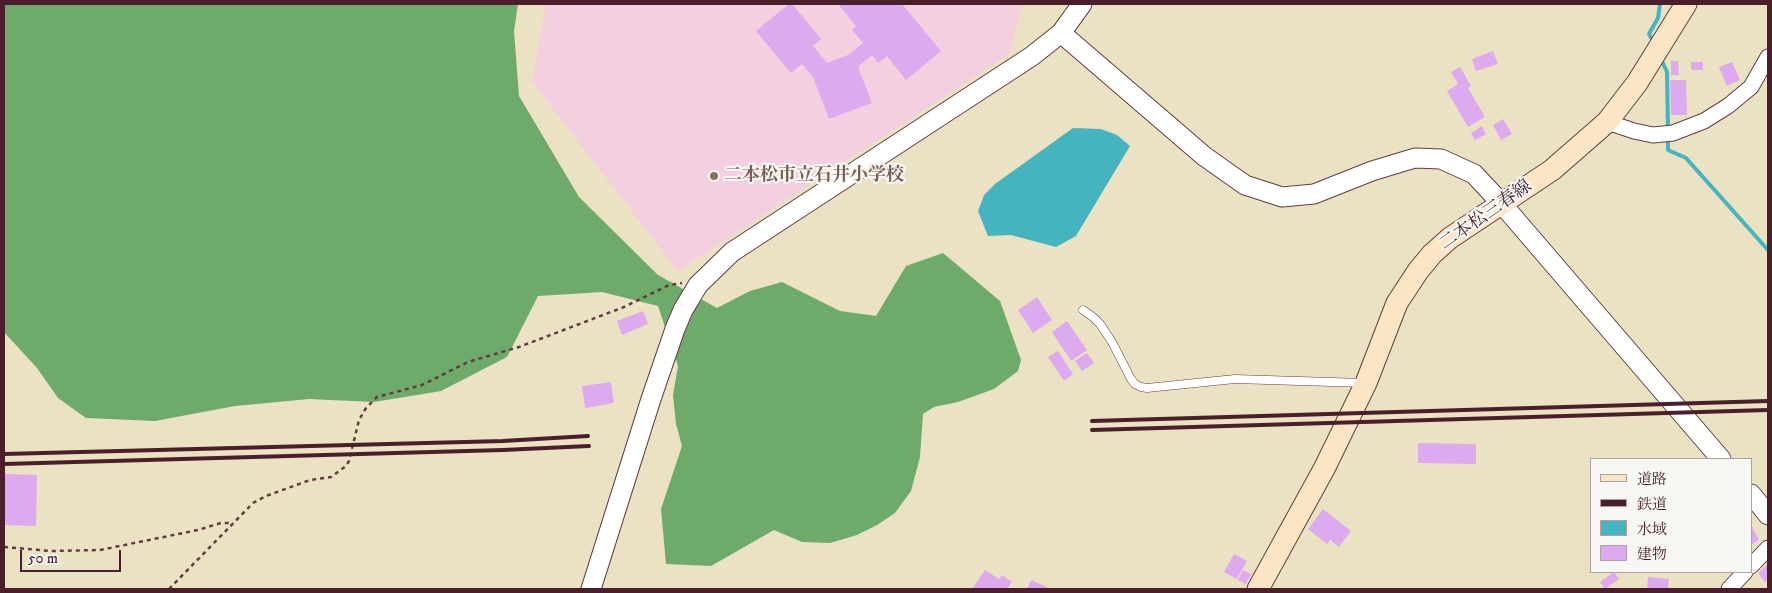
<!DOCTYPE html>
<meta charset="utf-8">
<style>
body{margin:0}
#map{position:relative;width:1772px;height:593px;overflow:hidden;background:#eae2c3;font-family:"IM FELL DW Pica","Noto Serif JP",serif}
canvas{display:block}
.frame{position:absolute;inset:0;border:5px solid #4a1f2b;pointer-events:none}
.legend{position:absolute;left:1590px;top:458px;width:162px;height:115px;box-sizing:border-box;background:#f6f6f2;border:1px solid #b1a0a2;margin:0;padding:6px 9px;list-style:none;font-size:15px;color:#4a1f2b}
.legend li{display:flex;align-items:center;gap:10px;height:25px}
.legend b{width:25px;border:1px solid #b1a0a2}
.scale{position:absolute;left:20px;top:550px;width:101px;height:22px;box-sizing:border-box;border:2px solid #4a1f2b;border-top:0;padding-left:6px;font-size:15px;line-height:18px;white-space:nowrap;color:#4a1f2b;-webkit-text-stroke:4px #f6f6f2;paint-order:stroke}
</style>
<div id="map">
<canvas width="1772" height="593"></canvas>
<div class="frame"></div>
<ul class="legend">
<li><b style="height:6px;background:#fce5c4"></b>道路</li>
<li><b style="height:6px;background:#4a1f2b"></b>鉄道</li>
<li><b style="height:14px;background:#45b4be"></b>水域</li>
<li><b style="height:14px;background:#deaaef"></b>建物</li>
</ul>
<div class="scale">50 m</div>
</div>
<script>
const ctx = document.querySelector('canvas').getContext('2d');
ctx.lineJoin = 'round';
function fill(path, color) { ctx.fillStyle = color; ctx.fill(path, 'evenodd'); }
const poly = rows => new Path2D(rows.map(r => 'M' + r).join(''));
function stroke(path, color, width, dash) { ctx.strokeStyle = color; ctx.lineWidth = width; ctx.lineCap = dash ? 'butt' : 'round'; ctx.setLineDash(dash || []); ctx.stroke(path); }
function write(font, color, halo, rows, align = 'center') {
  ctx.font = font + ' "IM FELL DW Pica","Noto Serif JP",serif'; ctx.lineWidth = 4.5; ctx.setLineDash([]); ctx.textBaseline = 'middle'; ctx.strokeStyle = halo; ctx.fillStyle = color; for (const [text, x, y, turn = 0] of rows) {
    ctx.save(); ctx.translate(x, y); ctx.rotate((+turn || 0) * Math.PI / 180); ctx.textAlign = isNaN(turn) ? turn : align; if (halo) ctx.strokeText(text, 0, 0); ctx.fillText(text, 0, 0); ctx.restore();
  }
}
const built = poly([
 [546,4,1023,4,1009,54,678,271,532,82]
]);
const forest = poly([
 [4,4,518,4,514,31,519,96,579,197,658,275,717,308,750,291,782,282,840,311,876,316,906,266,943,253,1000,301,1021,360,1018,371,994,389,958,402,934,407,923,414,920,457,911,491,895,513,877,525,857,535,830,543,802,542,774,530,711,566,666,564,661,509,682,446,676,424,673,395,678,366,658,306,602,292,538,296,507,357,441,391,374,402,309,399,235,406,155,421,86,418,58,398,37,368,4,332]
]);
const water = poly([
 [1073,128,1101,129,1117,135,1130,146,1076,236,1056,247,1011,235,988,236,978,211,984,195,995,184]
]);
const stream = poly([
 [1654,43,1649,34,1658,18,1660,4],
 [1661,59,1667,72,1668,130],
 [1668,137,1668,150,1686,158,1768,250]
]);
const building = poly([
 [789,4,792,4,821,39,813,46,827,63,848,55,863,43,852,30,856,26,838,4,902,4,941,51,906,80,887,56,878,63,872,55,858,67,872,103,829,119,813,77,802,64,791,73,756,31],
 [1493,51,1498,64,1476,71,1472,59],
 [1671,61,1678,61,1679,75,1671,75],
 [1691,62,1703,62,1703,70,1691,70],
 [1732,62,1740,80,1727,86,1719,67],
 [1460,67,1471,86,1468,88,1485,117,1468,127,1447,91,1458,84,1451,72],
 [1670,80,1686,80,1687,115,1671,115],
 [1503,119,1512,134,1501,140,1493,125],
 [1482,126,1486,134,1475,140,1471,133],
 [1037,297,1052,320,1033,333,1018,310],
 [643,311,648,324,622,335,617,321],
 [1067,321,1087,350,1071,361,1052,332],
 [1058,351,1073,374,1064,381,1048,357],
 [1087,353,1094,363,1082,371,1075,361],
 [611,382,614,403,585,408,582,386],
 [1418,443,1476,444,1476,464,1418,463],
 [4,474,37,475,36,526,4,525],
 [1323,509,1351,531,1339,547,1330,540,1327,544,1308,529],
 [1751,525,1759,540,1751,545],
 [1234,554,1247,561,1237,579,1224,572],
 [1767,565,1768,579,1765,582,1758,573],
 [985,570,999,579,1002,575,1012,582,1007,589,972,589],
 [1243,570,1251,574,1246,584,1238,580],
 [1614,572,1619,579,1605,589,1600,582],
 [1648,577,1669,579,1668,589,1647,589],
 [1031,580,1051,589,1027,589]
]);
const path = poly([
 [4,547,51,551,100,550,198,530,221,523,231,523],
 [169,589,253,503,266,496,310,480,331,477,346,466,349,461,359,420,366,408,377,397,422,385,468,362,519,347,624,307,669,285,682,283]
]);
const service = poly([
 [1083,310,1093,317,1100,324,1112,342,1131,379,1135,384,1141,387,1147,388,1235,379,1364,383]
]);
const minor = poly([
 [1607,122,1634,131,1653,135,1673,133,1704,121,1728,106,1751,87,1768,57],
 [1751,566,1768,548],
 [1729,589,1745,572]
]);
const tertiary = poly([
 [1061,33,1204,156,1245,185,1282,197,1314,194,1372,171,1415,158,1441,159,1474,174,1502,204,1721,459],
 [1751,494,1768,515],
 [591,589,651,399,675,329,683,310,698,285,732,252,1032,56,1061,33,1082,4]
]);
const secondary = poly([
 [1258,589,1324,469,1366,383,1397,303,1418,271,1432,254,1450,238,1552,170,1607,122,1637,83,1686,4]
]);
const rail = poly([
 [1092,421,1768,401],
 [1092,430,1768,410],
 [4,454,503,441,588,436],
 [4,464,503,450,589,446]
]);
const markers = [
 [714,176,5,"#8d6e63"]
];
const educationNames = [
 ["二本松市立石井小学校",724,176]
];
const streetNames = [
 ["二本松三春線",1486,216,-35]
];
fill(built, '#f3cfdf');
fill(forest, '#6eaa69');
fill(water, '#45b4be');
stroke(stream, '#45b4be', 4);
fill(building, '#deaaef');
stroke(service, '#623c42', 9);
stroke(minor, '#623c42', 17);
stroke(tertiary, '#623c42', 21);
stroke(secondary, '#623c42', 23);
stroke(path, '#623c42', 2.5, [4, 4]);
stroke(service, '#fff', 8);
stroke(minor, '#fff', 15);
stroke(tertiary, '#fff', 19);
stroke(secondary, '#fce5c4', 21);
stroke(rail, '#4a1f2b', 4);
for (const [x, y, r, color] of markers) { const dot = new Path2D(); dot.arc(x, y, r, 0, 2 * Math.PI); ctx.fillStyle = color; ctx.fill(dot); stroke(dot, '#f6f6f2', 2); }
write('bold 18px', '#785e54', '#f6f6f2', educationNames, 'left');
write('18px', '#4a1f2b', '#f6f6f2', streetNames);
</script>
